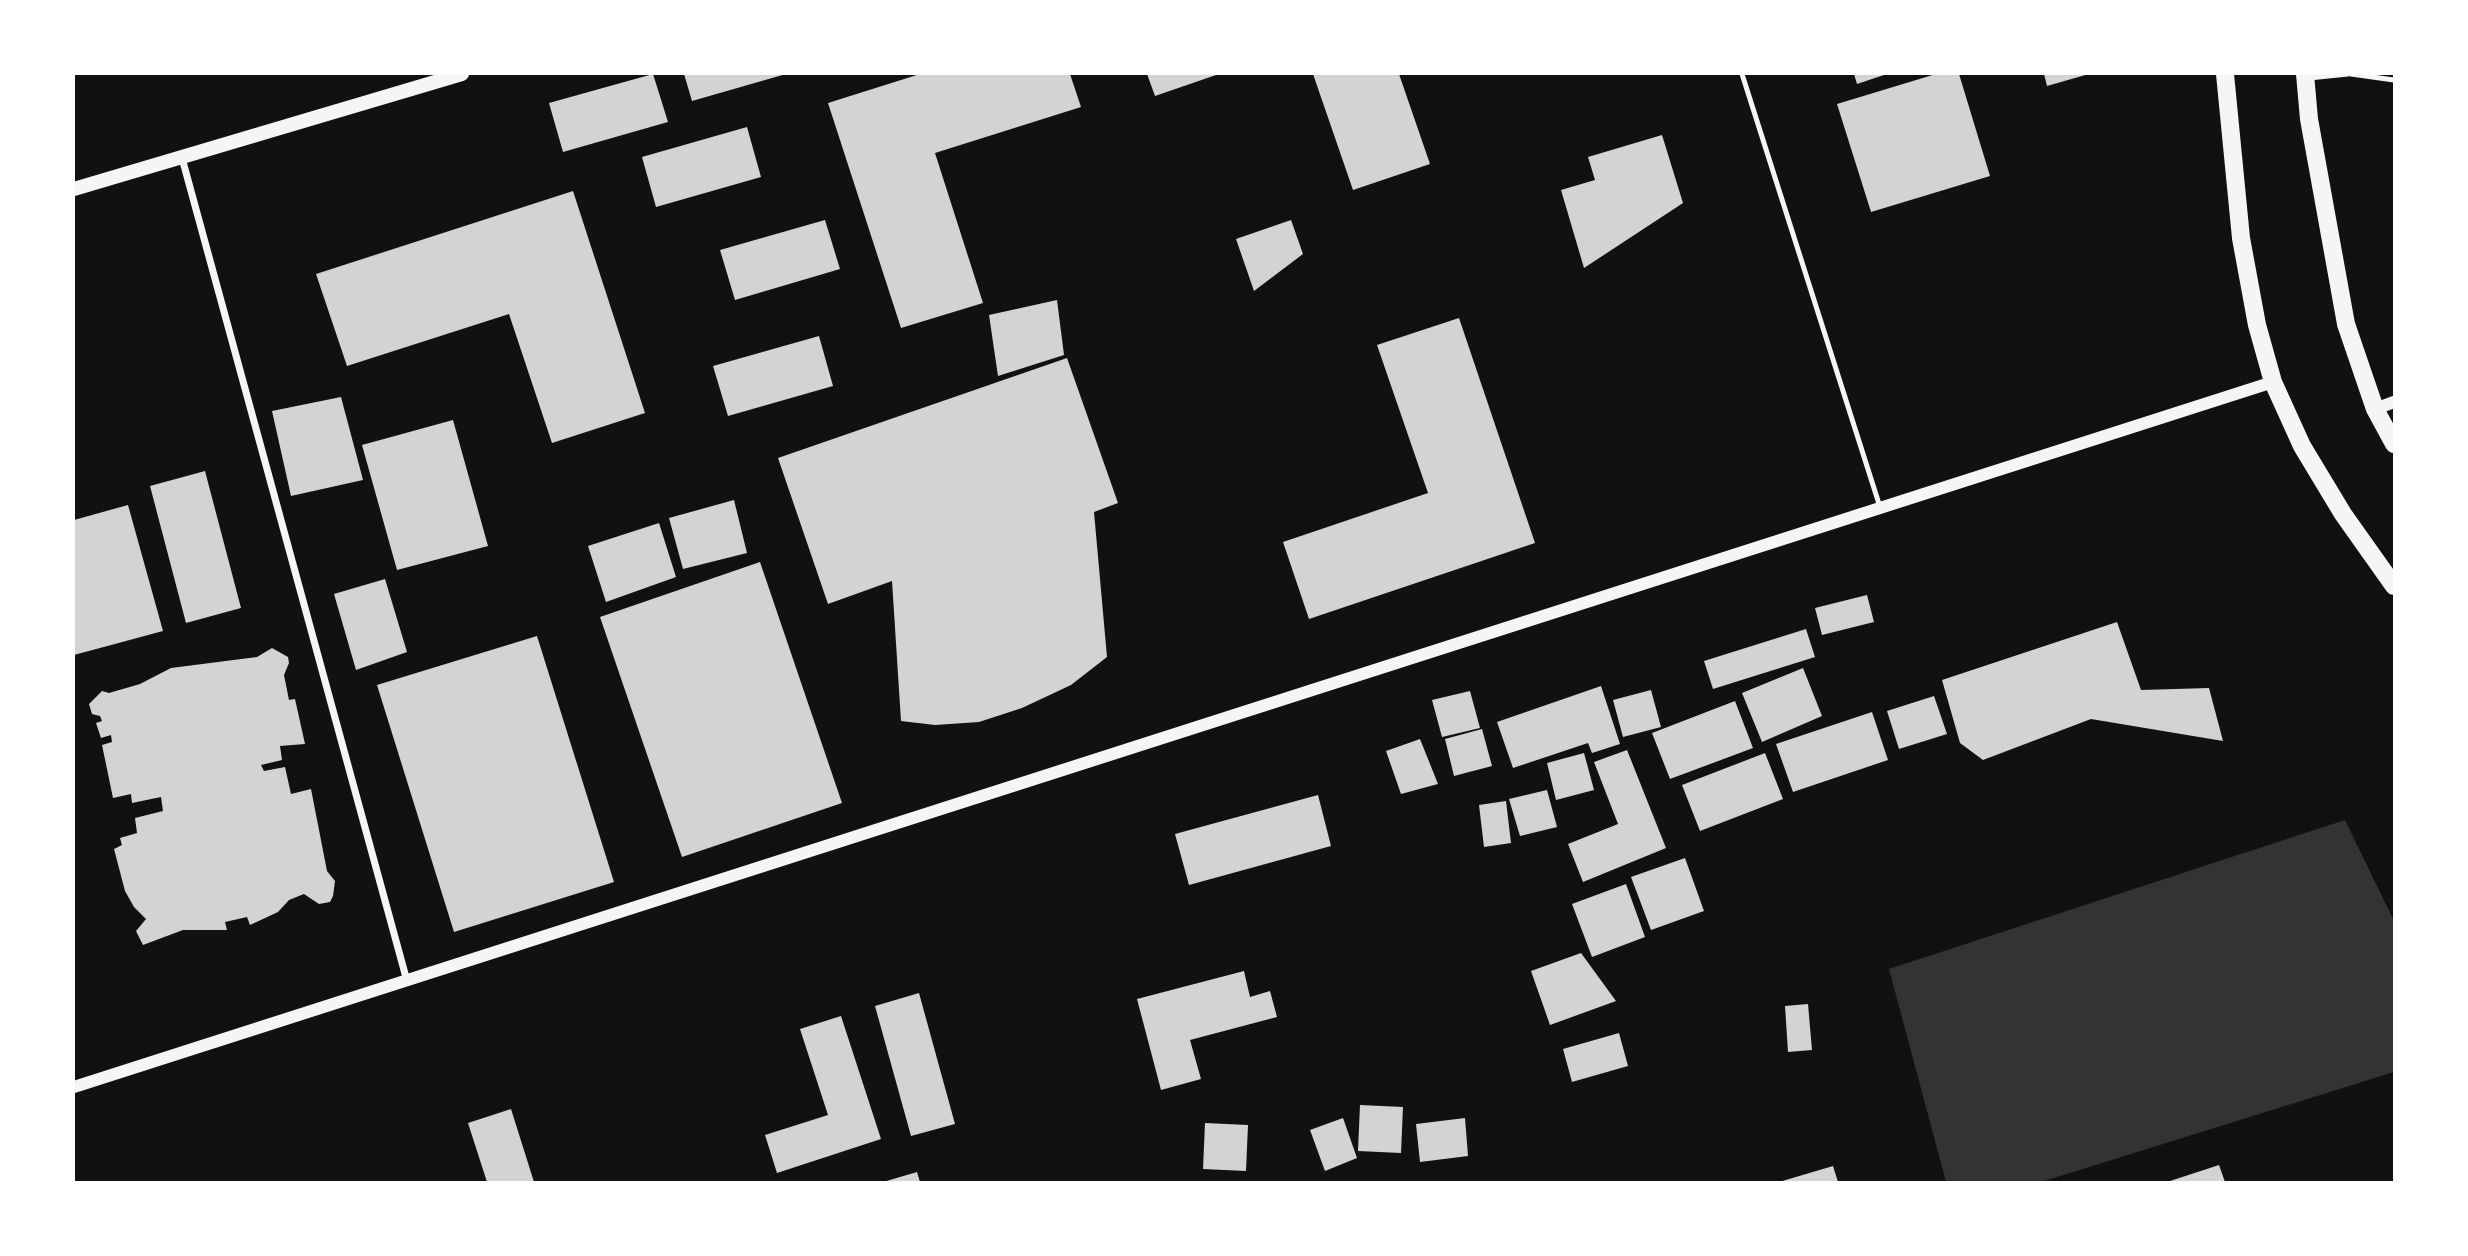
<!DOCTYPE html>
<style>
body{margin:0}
#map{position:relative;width:2468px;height:1256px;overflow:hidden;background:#111;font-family:"Nunito Sans",sans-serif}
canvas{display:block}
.frame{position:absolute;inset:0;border:75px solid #fff;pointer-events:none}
</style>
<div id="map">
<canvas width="2468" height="1256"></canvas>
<div class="frame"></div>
</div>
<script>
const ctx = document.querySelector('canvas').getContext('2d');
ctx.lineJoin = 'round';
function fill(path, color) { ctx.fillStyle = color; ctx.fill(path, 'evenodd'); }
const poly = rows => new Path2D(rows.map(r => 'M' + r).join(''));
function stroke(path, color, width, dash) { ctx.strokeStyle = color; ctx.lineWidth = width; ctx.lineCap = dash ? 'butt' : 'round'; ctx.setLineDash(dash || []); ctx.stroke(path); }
const water = poly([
 [2345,820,2394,921,2394,1072,2041,1182,1946,1182,1889,969]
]);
const building = poly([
 [653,74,668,122,563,152,549,103],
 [684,74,786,74,692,101],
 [920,74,1070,74,1081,107,935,153,983,303,901,328,828,103],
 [1147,74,1219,74,1155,96],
 [1313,74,1399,74,1430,164,1353,190],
 [1854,74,1887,74,1857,84],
 [1936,74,1959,74,1990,176,1871,212,1837,104],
 [2044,74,2089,74,2047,86],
 [747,127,761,177,656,207,642,157],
 [1662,135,1683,203,1584,268,1561,190,1595,180,1588,157],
 [573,191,645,413,552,443,509,314,347,366,316,274],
 [825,220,840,269,735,300,720,250],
 [1291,220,1303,254,1254,291,1236,239],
 [1057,300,1064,355,998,376,989,315],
 [1459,318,1535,543,1309,619,1283,542,1428,493,1377,345],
 [819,336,833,386,728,416,713,366],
 [1067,358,1118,503,1094,512,1107,657,1071,685,1022,708,979,722,935,725,901,721,892,581,828,604,778,458],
 [341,397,363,480,291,496,272,411],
 [453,420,488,546,397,570,362,445],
 [205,471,241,608,186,623,150,486],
 [734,500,747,553,683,569,669,518],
 [128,505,163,631,74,655,74,520],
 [659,523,676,577,606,602,588,546],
 [760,562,842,803,682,857,600,617],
 [385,579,407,652,356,670,334,594],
 [1867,595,1874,622,1822,635,1815,608],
 [2117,622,2141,690,2209,688,2223,741,2091,719,1983,760,1960,743,1942,680],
 [1806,629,1815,657,1713,689,1704,661],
 [537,636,614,882,454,932,377,685],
 [272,648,288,657,289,663,284,675,289,700,295,699,305,744,280,746,282,760,261,765,264,771,285,767,291,794,311,789,327,871,335,881,333,896,330,902,319,904,304,894,289,900,278,912,250,925,247,917,225,922,227,930,183,930,143,945,136,931,146,919,134,907,125,891,114,849,122,845,120,838,137,833,135,818,163,811,161,797,132,803,131,794,113,798,102,745,112,742,111,735,101,738,96,723,102,721,100,716,92,714,89,704,102,691,109,693,140,684,171,668,257,657],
 [1803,668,1822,716,1762,742,1742,693],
 [1601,686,1620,744,1592,753,1588,743,1513,768,1497,722],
 [1651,690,1661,727,1623,737,1613,700],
 [1470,691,1480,728,1442,737,1432,700],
 [1934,696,1947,734,1899,749,1887,711],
 [1735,701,1753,748,1670,779,1652,733],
 [1872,712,1888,760,1793,792,1776,744],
 [1482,729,1492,766,1454,776,1445,739],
 [1420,739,1438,784,1401,794,1386,751],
 [1627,750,1666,848,1583,882,1568,844,1618,824,1594,762],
 [1584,753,1594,790,1556,800,1547,763],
 [1765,753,1783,799,1700,831,1682,785],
 [1547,790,1557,827,1520,836,1509,799],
 [1318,795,1331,846,1189,885,1175,834],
 [1506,801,1511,843,1484,847,1479,805],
 [1685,858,1704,911,1651,930,1631,877],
 [1626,884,1645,937,1592,957,1572,904],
 [1581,953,1616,1001,1550,1025,1531,971],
 [1244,971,1250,997,1270,991,1277,1017,1190,1040,1201,1079,1161,1090,1137,999],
 [919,993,955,1124,911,1136,875,1006],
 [1808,1004,1812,1050,1788,1052,1785,1006],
 [841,1016,881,1139,777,1173,765,1135,828,1115,800,1029],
 [1619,1033,1628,1066,1572,1082,1563,1049],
 [1360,1105,1403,1107,1401,1153,1358,1151],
 [511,1109,534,1182,487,1182,468,1123],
 [1343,1118,1357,1158,1325,1171,1310,1130],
 [1465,1118,1468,1156,1420,1162,1416,1124],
 [1205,1123,1248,1125,1246,1171,1203,1169],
 [2219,1165,2225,1182,2167,1182],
 [1833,1166,1838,1182,1779,1182],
 [917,1172,920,1182,883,1182]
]);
const service = poly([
 [1742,74,1880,507],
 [2351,74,2394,80],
 [2309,78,2348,74]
]);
const minor = poly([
 [182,158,407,981]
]);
const tertiary = poly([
 [2375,409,2394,402],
 [74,1087,2273,382]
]);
const secondary = poly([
 [74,189,462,74]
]);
const primary = poly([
 [2225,74,2241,238,2257,325,2273,382,2302,446,2343,514,2394,586],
 [2305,74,2309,119,2346,324,2375,409,2394,444]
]);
fill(water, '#333');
fill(building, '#d3d3d3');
stroke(service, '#f5f5f5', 5);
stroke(minor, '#f5f5f5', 7);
stroke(tertiary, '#f5f5f5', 12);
stroke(secondary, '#f5f5f5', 14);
stroke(primary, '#f5f5f5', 18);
</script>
